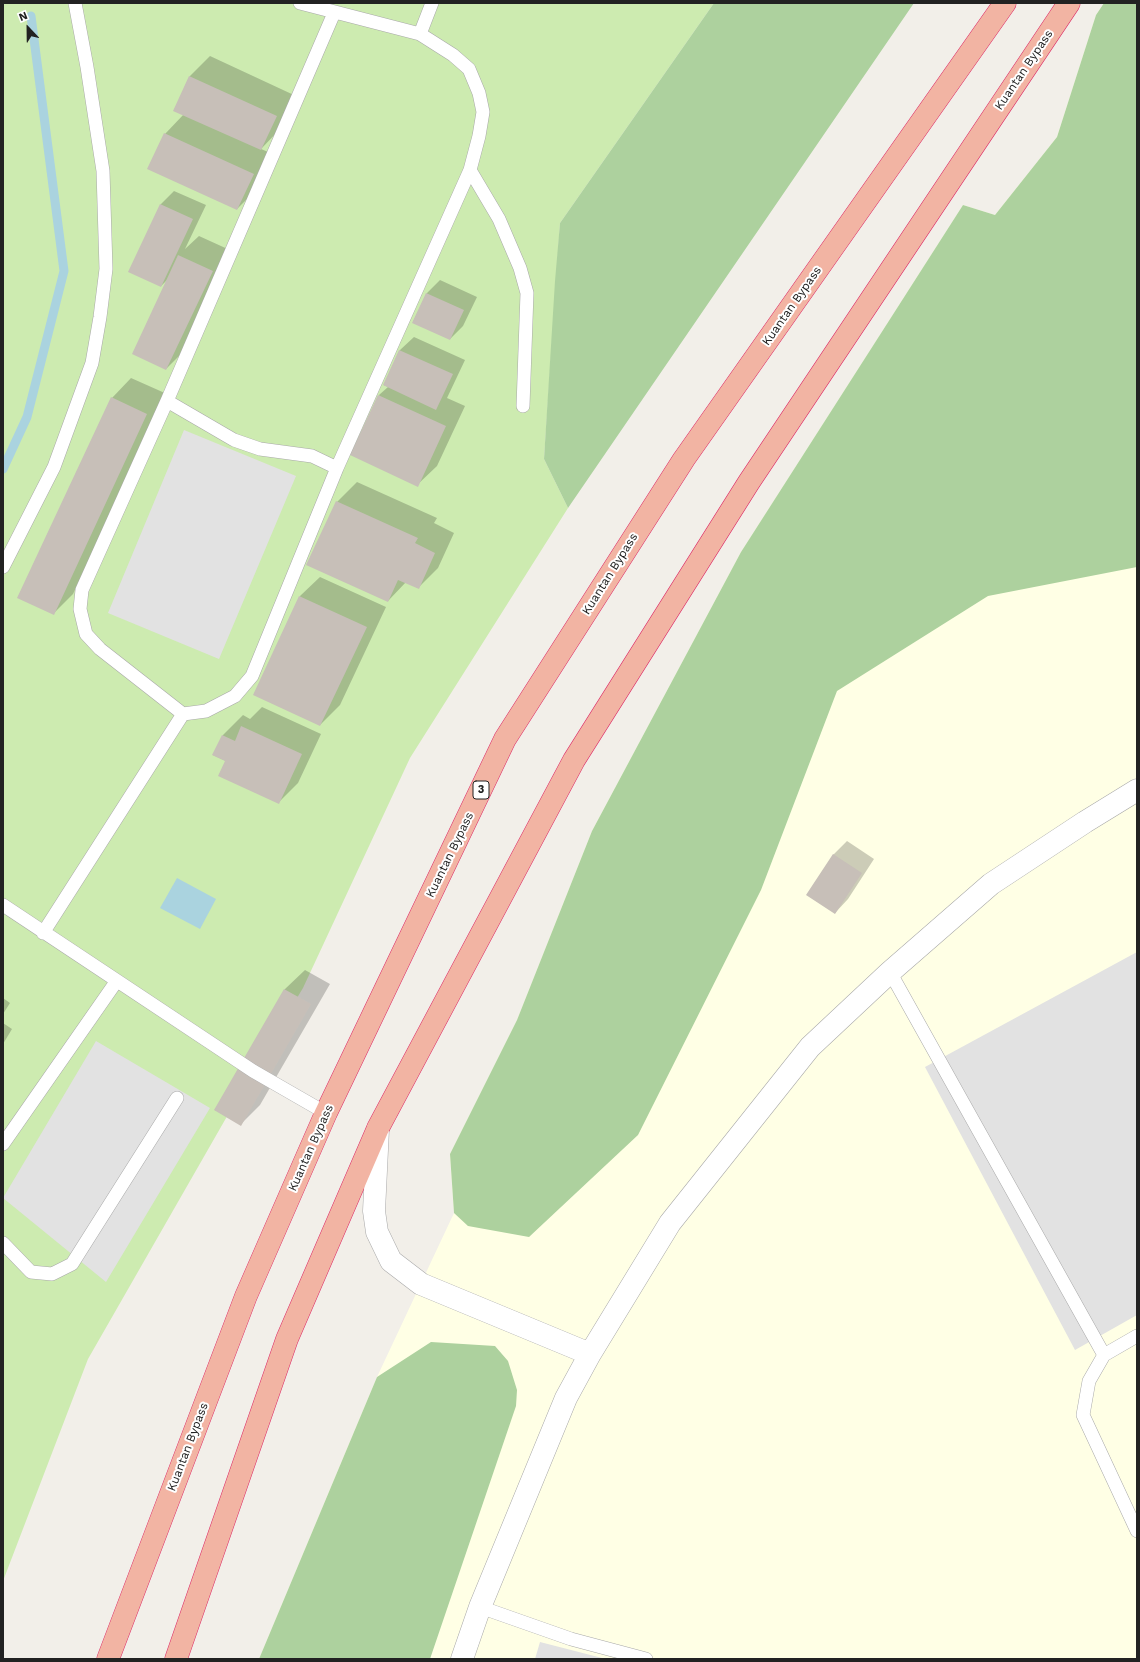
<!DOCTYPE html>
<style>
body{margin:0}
#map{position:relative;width:1140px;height:1662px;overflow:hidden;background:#f2efe9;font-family:"Work Sans",sans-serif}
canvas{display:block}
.frame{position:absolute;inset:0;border:4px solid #222;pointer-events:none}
.north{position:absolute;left:8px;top:8px;width:40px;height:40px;-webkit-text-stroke:3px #fff;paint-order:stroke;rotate:338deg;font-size:11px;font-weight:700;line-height:16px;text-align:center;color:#222}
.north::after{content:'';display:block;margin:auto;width:14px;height:18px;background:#222;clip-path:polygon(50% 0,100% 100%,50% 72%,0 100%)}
</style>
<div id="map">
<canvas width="1140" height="1662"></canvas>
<div class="frame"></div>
<div class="north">N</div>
</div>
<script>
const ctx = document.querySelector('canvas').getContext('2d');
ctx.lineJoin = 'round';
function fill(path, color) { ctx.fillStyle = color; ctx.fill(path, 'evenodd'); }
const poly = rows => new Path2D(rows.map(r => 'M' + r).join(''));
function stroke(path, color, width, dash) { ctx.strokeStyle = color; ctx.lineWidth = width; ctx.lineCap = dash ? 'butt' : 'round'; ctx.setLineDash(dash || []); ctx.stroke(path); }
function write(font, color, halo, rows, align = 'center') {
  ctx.font = font + ' "Work Sans",sans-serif'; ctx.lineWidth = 4; ctx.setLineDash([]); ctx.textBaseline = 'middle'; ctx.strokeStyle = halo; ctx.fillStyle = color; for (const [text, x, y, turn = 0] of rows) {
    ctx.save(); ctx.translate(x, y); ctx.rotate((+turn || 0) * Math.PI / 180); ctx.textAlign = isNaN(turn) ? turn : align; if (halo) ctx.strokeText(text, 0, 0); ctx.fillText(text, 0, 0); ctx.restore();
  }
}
const education = poly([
 [1104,3,1137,3,1137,1659,259,1659,377,1377,454,1213,450,1154,517,1020,592,831,741,552,963,205,995,215,1057,137,1096,15]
]);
const grass = poly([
 [3,3,714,3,560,223,544,459,568,508,410,758,303,988,253,1071,88,1359,3,1581]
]);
const forest = poly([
 [714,3,914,3,568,508,544,459,555,281,560,223],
 [1104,3,1137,3,1137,567,988,596,837,691,761,890,638,1135,529,1237,468,1226,454,1213,450,1154,517,1020,592,831,741,552,963,205,995,215,1057,137,1096,15],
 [431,1342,495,1346,508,1361,517,1390,516,1406,430,1659,259,1659,377,1377]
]);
const parking = poly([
 [184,430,296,476,219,659,108,613],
 [1137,952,1137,1315,1075,1350,925,1067],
 [96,1041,210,1108,106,1282,3,1198],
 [540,1642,606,1659,535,1659]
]);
const water = poly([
 [177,878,216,899,200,929,160,908]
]);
const shadow = poly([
 [210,56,296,96,280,129,261,149,273,154,257,189,237,209,165,134,184,114,175,110,190,76],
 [174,191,206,205,185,249,199,236,232,251,186,349,166,369,168,279,161,286,130,271,161,204],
 [440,280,477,297,463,326,450,339,413,322,427,293],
 [414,337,465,360,447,398,465,406,437,466,417,485,379,395,388,387,384,385,400,350],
 [131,378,167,394,73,594,53,614,112,398],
 [357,482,437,518,434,523,454,533,438,568,418,588,406,582,388,601,337,502],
 [320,577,386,607,340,705,320,725,300,596],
 [262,707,321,734,298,783,279,802,226,761,213,755,223,735,243,715,250,719],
 [847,841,874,859,848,899,835,913,833,855],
 [305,970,330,984,260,1105,241,1124,215,1110,285,989],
 [3,998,10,1003,3,1014],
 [3,1023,12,1029,3,1044]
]);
const stream = poly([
 [3,469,27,417,64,271,31,16]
]);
const building = poly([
 [189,76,277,116,261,150,173,111],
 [164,133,254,174,237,210,147,169],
 [160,204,193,219,161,287,128,272],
 [178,255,213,271,166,370,132,354],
 [426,293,464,310,450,340,412,323],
 [399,350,453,374,436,410,383,385],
 [378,395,446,426,418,487,350,455],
 [111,397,147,414,54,615,17,598],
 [336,501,418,538,415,543,435,553,419,589,398,580,388,602,306,565],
 [299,596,367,627,320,726,253,695],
 [241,726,302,754,279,804,218,776,225,761,212,755,222,735,235,741],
 [833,854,862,873,835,914,806,895],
 [284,989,311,1004,241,1126,214,1110]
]);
const service = poly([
 [420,34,432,3],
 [470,170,499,219,520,268,527,293,523,406],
 [167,401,234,440,260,449,312,456,337,468],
 [3,567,54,467,92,363,100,317,106,269,103,171,87,67,75,3],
 [183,714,100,649,86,634,80,609,82,590,167,401,334,13],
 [3,905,253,1071,326,1113],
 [43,933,183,714,206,711,235,696,252,676,337,468,470,170,479,136,483,112,479,93,469,69,453,55,420,34,300,3],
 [890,972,1104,1355],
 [3,1144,116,982],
 [3,1243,31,1272,52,1274,72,1264,177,1098],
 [1137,1336,1104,1355,1089,1381,1083,1415,1137,1531],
 [480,1607,571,1639,646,1659]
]);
const minor = poly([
 [378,1129,374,1211,377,1232,391,1261,421,1284,590,1354],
 [462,1659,480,1607,566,1398,590,1354,670,1223,810,1047,890,972,991,884,1085,822,1137,790]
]);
const trunk = poly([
 [108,1659,246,1296,326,1113,505,739,684,459,1005,3],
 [176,1659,287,1339,378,1128,574,760,749,482,1069,3]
]);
const shields = [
 [481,790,16]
];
const shieldNames = [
 ["3",481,790]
];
const streetNames = [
 ["Kuantan Bypass",1024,70,-56],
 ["Kuantan Bypass",792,306,-55],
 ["Kuantan Bypass",610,574,-58],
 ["Kuantan Bypass",450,855,-64],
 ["Kuantan Bypass",311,1148,-66],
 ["Kuantan Bypass",188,1447,-69]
];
fill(education, '#ffffe5');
fill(grass, '#cdebb0');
fill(forest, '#add19e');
fill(parking, '#e2e2e2');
fill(water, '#aad3df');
fill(shadow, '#0003');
stroke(stream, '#aad3df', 9);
fill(building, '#c7bfb8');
stroke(service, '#a9a9a9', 14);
stroke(minor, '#a9a9a9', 23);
stroke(trunk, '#dc2a67', 23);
stroke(service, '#fff', 13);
stroke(minor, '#fff', 22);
stroke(trunk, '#f2b4a3', 22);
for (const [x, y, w] of shields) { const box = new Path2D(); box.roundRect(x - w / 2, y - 9, w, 18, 3); ctx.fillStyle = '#fff'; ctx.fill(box); stroke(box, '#222', 1); }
write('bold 11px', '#222', null, shieldNames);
write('12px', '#222', '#fff', streetNames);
</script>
